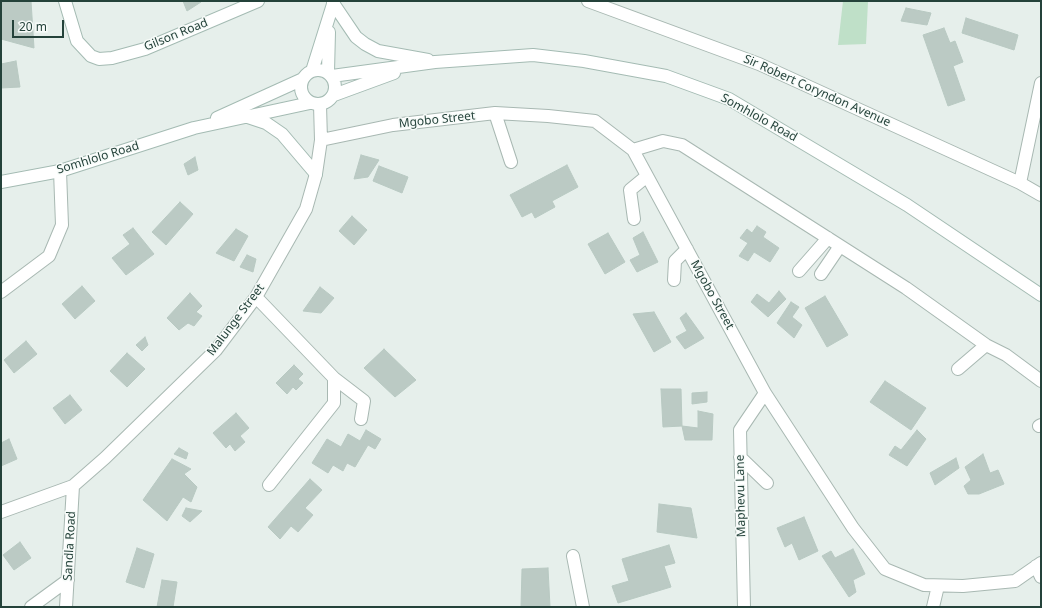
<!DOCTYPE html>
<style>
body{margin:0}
#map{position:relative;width:1042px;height:608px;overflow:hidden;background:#e6efeb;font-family:"Noto Sans",sans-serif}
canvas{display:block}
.frame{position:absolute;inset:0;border:2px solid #24423a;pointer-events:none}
.scale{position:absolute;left:12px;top:20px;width:52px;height:18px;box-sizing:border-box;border:2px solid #24423a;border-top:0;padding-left:5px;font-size:12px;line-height:14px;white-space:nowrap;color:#24423a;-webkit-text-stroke:3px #f7fbf9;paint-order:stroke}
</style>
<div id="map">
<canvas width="1042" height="608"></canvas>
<div class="frame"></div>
<div class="scale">20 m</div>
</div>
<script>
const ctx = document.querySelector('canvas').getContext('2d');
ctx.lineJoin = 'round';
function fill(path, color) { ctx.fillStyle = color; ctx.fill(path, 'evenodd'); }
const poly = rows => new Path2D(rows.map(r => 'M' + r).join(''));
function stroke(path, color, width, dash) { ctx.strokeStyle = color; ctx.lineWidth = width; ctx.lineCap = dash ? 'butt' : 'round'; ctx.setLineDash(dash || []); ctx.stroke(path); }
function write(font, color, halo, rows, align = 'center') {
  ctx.font = font + ' "Noto Sans",sans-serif'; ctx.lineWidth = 3; ctx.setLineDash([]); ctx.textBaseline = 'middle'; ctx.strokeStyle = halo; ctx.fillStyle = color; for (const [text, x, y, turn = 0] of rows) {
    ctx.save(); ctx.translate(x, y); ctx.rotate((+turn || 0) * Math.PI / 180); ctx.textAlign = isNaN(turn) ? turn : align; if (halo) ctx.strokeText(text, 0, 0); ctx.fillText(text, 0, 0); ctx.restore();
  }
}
const green = poly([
 [843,1,868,1,866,44,838,45]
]);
const building = poly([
 [1,1,31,1,34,48,1,39,1,1],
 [183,1,200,1,201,2,187,11,183,1],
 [906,8,931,13,927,25,901,21,906,8],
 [966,18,1018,35,1014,50,962,33,966,18],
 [944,28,950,43,955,41,963,62,953,66,965,100,948,106,923,35,944,28],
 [16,61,20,87,1,88,1,64,16,61],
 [361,155,379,160,368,177,354,179,361,155],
 [195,157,198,170,188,175,184,164,195,157],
 [567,165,578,187,552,201,555,207,535,218,532,212,522,217,510,195,567,165],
 [379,166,408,177,402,193,373,181,379,166],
 [180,202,193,214,166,245,152,232,180,202],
 [352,216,367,230,354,245,339,231,352,216],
 [757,226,766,232,763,237,779,248,770,262,754,252,748,261,739,256,748,243,740,238,747,229,752,233,757,226],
 [133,228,154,254,126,275,112,258,130,244,123,235,133,228],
 [236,229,248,236,234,261,216,253,236,229],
 [643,232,658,262,637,272,630,260,640,255,633,238,643,232],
 [608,233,625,262,605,274,588,244,608,233],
 [247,255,256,259,253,272,240,267,247,255],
 [82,286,95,301,75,319,62,304,82,286],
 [320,287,334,298,321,313,303,311,320,287],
 [779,291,786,299,768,317,751,302,757,294,769,303,779,291],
 [190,293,202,306,196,312,202,316,194,326,188,323,179,330,167,318,190,293],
 [825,296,848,335,827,347,805,308,825,296],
 [791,302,799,307,792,317,802,325,794,338,777,323,791,302],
 [654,312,671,342,654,352,633,314,654,312],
 [686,313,704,338,685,349,676,337,687,331,680,318,686,313],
 [145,337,148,345,142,351,136,345,145,337],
 [26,341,37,354,14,373,4,360,26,341],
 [384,349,416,380,395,397,364,368,384,349],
 [127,353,145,369,127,387,110,371,127,353],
 [294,365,303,374,298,379,303,383,296,390,293,387,287,394,276,383,294,365],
 [885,381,926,408,911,430,870,402,885,381],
 [661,389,681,389,682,426,663,427,661,389],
 [707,392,707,402,692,404,692,393,707,392],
 [70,395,82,410,65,424,53,408,70,395],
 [698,411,713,414,712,440,685,440,682,426,698,428,698,411],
 [236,413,249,428,240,436,245,442,235,451,230,444,226,448,213,433,236,413],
 [366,430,381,439,375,449,368,445,355,467,347,463,343,471,333,465,328,473,312,463,327,439,341,447,348,434,360,441,366,430],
 [917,430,926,439,907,466,889,455,895,446,901,450,917,430],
 [9,439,17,459,1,466,1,443,9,439],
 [179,448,188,453,186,459,174,454,179,448],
 [983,454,990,473,998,470,1004,484,979,494,968,494,964,486,971,480,965,467,983,454],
 [956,458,959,468,935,485,930,473,956,458],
 [172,459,191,469,184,474,197,487,191,502,183,497,167,521,143,500,172,459],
 [310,479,322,490,305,508,313,515,298,532,291,526,280,539,268,527,310,479],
 [659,504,691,508,697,538,657,532,659,504],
 [186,508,202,511,190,522,182,516,186,508],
 [804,517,818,551,799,560,792,543,785,547,777,528,804,517],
 [20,542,31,558,14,570,3,555,20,542],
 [669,545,675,563,664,566,671,587,618,603,612,586,629,581,622,559,669,545],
 [137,548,154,554,144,588,126,582,137,548],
 [853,549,865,574,853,580,856,592,849,597,822,556,831,551,835,558,853,549],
 [548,568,550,607,521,607,522,569,548,568],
 [162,580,177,582,173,607,157,607,162,580]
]);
const street = poly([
 [588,1,759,64,1020,183,1041,195],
 [495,113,511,162],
 [321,140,393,125,495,113,548,116,595,121,633,150,765,393,853,528,885,569,924,585,963,586,1015,581,1041,563],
 [633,150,663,141,682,145,906,288,986,345,1006,355,1041,381],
 [1020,183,1041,83],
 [634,219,630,190,647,176],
 [799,271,828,238],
 [821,274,840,246],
 [674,280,675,261,687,249],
 [1,292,49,256,62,225,60,171],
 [256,297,334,378,334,403,269,485],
 [958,369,986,345],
 [334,378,364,401,361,419],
 [1039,426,1041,425],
 [740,457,767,483],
 [1,512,73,486,105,458,216,350,256,297,306,209,316,174,321,140,320,105],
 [573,556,583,607],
 [1036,566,1041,577],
 [31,607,68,580],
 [66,607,73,486],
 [744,607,740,430,765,393],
 [933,607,938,586]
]);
const secondary = poly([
 [65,1,77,41,91,56,99,59,112,58,145,49,258,1],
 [333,3,356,37,365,44,378,51,428,60],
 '301 87a17 17 0 1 1 34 0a17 17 0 1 1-34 0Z',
 [312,71,334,1],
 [328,72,329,32],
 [332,76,435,62,533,55,584,61,666,76,729,99,907,205,1041,295],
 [334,95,394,73],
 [248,117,266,123,282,134,316,174],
 [217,118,303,79],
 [1,182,60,171,194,128,310,103]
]);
const streetNames = [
 ["Gilson Road",176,35,-22],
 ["Sir Robert Coryndon Avenue",817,91,24],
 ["Somhlolo Road",759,118,29],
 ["Mgobo Street",437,120,-6],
 ["Somhlolo Road",98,158,-17],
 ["Mgobo Street",712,295,61],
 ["Malunge Street",236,320,-53],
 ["Maphevu Lane",741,496,-91],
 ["Sandla Road",70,546,-87]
];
fill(green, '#bfe0c8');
fill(building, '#bbcac4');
stroke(building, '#b8c9c2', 1);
stroke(street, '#a8b8b2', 14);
stroke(secondary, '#a4bbb3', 14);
stroke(street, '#fff', 12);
stroke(secondary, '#fff', 12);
write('12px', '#24423a', '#f7fbf9', streetNames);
</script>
